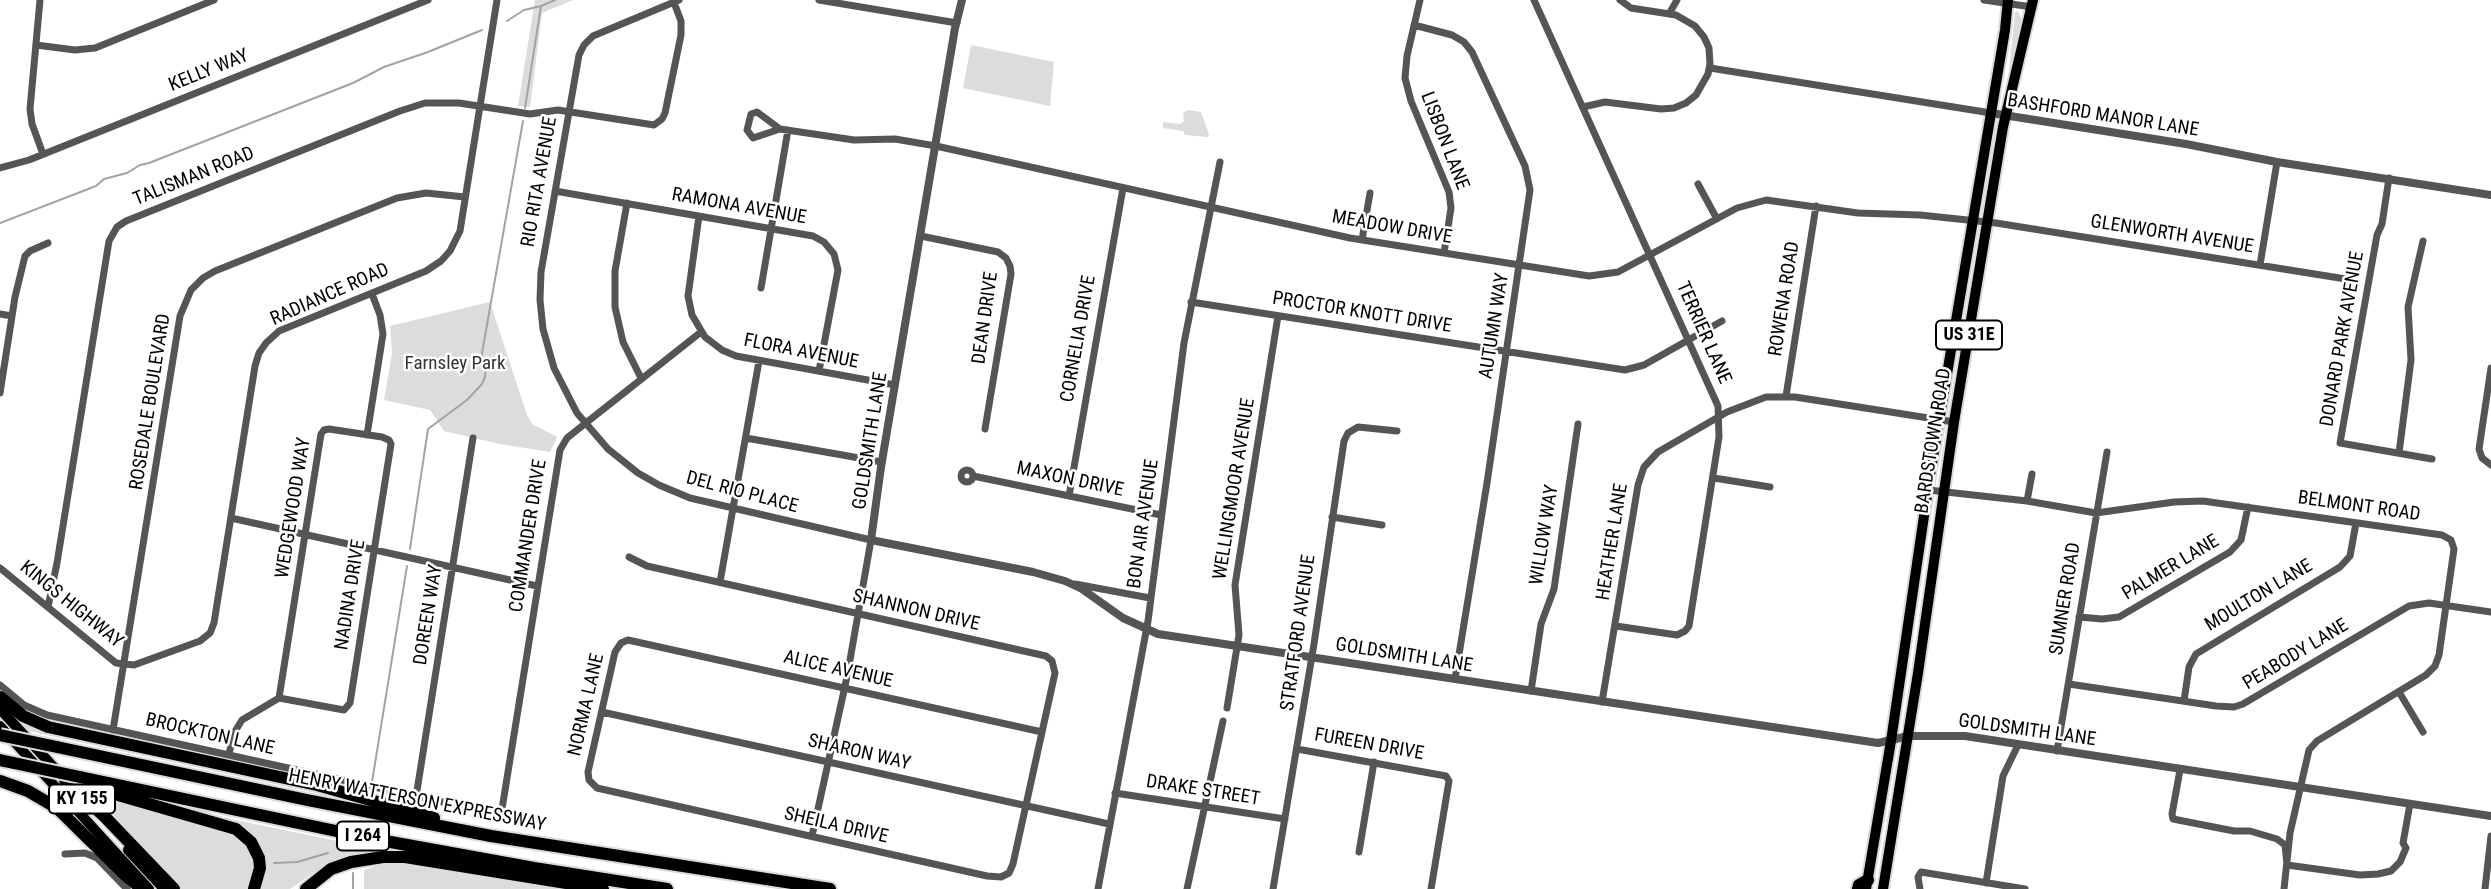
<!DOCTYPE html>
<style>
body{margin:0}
canvas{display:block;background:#fff}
</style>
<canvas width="2491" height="889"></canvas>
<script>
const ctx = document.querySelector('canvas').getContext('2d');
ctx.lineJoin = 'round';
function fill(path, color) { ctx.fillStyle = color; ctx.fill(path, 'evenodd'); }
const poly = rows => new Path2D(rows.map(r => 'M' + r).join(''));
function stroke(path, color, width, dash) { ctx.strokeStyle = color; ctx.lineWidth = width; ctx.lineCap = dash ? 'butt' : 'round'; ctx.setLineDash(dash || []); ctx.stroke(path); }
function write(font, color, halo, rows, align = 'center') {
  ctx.font = font + ' "Roboto Condensed",sans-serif'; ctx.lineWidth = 5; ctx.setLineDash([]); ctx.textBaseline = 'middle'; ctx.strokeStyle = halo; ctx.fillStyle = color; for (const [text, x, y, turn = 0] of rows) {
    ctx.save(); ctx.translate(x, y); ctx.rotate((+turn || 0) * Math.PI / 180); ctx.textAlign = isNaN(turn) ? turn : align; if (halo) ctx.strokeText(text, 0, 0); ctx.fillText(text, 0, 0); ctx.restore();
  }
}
const green = poly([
 [535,0,573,0,542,13,530,107,518,106],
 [2018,11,2022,20,2008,81,2015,12],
 [971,45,1054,62,1050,106,963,88],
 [1188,110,1201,112,1209,134,1208,137,1185,135,1183,131,1163,128,1163,122,1180,124,1184,121,1183,113],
 [490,302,527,415,532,424,557,437,550,452,500,444,444,431,430,410,384,400,392,353,390,326],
 [9,711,19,717,353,799,322,794,28,731],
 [84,790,233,832,243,839,255,860,250,889,178,889],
 [198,813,221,817,391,852,332,864,313,873,290,889,258,889,259,850],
 [406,863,562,889,364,889,364,870,383,864]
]);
const stream = poly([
 [507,21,524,10,541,6],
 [525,108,541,6,555,0],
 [0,223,96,186,104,179,127,173,140,165,149,163,353,83,384,67,428,52,482,30],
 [410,549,428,429,467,400,482,384,485,377,486,365,482,358,482,353,523,121],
 [372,782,407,566],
 [274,863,297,862,328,853],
 [353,873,353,889]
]);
const minor = poly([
 [40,0,30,109,32,124,43,154],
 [679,0,593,36,584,45,579,55,541,272,540,300,543,329,554,368,577,413,608,449,638,473,659,485,690,498,871,540,847,677,812,836],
 [819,0,957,23],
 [1420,0,1407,56,1405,78,1411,101,1449,192,1451,208,1444,253],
 [1534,0,1718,406,1719,437,1689,626,1685,631,1677,635,1616,626],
 [1984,0,2032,7],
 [1669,14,1677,0],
 [1414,25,1452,35,1464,42,1472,52,1525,166,1530,190,1487,483,1455,679],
 [36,45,75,50,95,48,214,0],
 [1710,68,1991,113],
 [1583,107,1605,102,1661,109,1674,108,1686,103,1696,95,1708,74,1710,64,1709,48,1704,37,1695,26,1676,15,1631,8,1620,0],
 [780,129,753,138,747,130,751,114,757,112,780,129,854,140,895,139,936,146,1350,238,1589,276,1618,272,1737,208,1766,200,1858,213,1920,215,1996,223,2352,280],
 [0,168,29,160,428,0],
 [2389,178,2382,224,2377,235,2340,443,2432,459],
 [1698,184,1717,219],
 [555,191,813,236,824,242,834,254,838,270,819,371],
 [627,203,615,271,615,307,623,342,641,378],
 [699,216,688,296,692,315,705,337,722,350,736,356,895,385],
 [921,236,998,252,1006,258,1010,266,1011,274,985,429],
 [1362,240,1370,193],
 [2260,265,2277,162],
 [761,288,788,130],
 [1191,302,1625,370,1644,365,1722,321],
 [0,314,12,316],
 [2491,368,2479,449,2482,458,2491,465],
 [0,393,15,297,25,256,30,251,48,243],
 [1786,396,1816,206],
 [329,429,382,437,389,440,391,444,350,703,344,710,279,698,321,434,324,430,329,429],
 [367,435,383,334,380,315,372,294],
 [746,438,882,462],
 [2399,453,2411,360,2408,307,2423,241],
 '961 476a6 6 0 1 1 12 0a6 6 0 1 1-12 0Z',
 [973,476,1161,515],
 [1714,478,1770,487],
 [1928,490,2027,501,2096,513,2174,502,2203,501,2442,535,2451,540,2454,549,2439,655,2435,666,2426,675,2317,741,2309,750,2290,833,2284,889],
 [1069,496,1123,188],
 [2027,501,2032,474],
 [1332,517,1382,525],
 [231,518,537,586],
 [629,557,647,566,1046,656,1052,661,1055,673,1013,864,1009,873,1001,877,987,876,597,788,589,780,588,772,615,652,621,643,628,640,1042,732],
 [0,568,116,663,134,665,200,641,210,633,214,623,255,366,259,353,266,343,279,331,426,271,441,261,450,251,460,231,497,0],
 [720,582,759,361],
 [1075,584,1150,598],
 [48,607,57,563,109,241,117,227,126,221,400,111,425,103,459,103,530,114,558,110,654,125,662,119,665,113,681,35,681,21,673,0],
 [2079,617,2102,619,2119,617,2230,552,2241,540,2248,507],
 [2069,684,2216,706,2234,707,2243,704,2409,606,2429,603,2491,612],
 [0,685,24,705,47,715,497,814,502,809,560,450,567,438,577,430,701,332],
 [1531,691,1541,624,1554,589,1578,424],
 [2399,692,2423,732],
 [2184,701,2189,667,2196,654,2340,567,2350,556,2356,523],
 [1602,702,1638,485,1644,467,1658,452,1727,412,1766,397,1795,397,1954,422],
 [1227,708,1239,635,1235,585,1278,316],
 [602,712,1109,824],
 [113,730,180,316,191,290,203,278,215,271,397,198,426,193,465,197],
 [1297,749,1446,776,1449,781,1431,889],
 [2057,751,2107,452],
 [229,754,234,733,242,720,279,698],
 [2180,770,2172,814,2173,819,2234,831,2250,831,2277,839,2285,845,2287,865,2360,875,2378,874,2391,871,2400,862,2406,848,2403,843,2410,804],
 [1115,793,1285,819],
 [416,797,473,438],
 [1359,852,1374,762],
 [65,854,85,853,97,858,127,889],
 [1986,883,2003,776,2018,745],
 [1098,889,1148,621,1184,343,1220,162],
 [1187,889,1223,721],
 [1273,889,1314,644,1344,441,1348,433,1358,427,1397,431],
 [1920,889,1918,877,1921,872,2025,889],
 [2485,889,2491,836]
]);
const tertiary = poly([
 [962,0,955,28,881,467,871,540,1033,572,1065,581,1082,589,1123,618,1158,634,1878,743,1908,736,1965,736,2491,816],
 [1991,113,2186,144,2277,162,2491,195]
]);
const primary = poly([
 [0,709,59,773],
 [0,726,149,889],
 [128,850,164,889],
 [1866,889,1891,741,1930,475,2005,30,2008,0],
 [1883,889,1918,673,1954,422,2003,127,2033,0]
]);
const motorway = poly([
 [0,697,23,716,48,727,317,785,434,818],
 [57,747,307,800,491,836,830,889],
 [0,760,14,763],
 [80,777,374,839,534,868,667,889],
 [65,780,105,817,174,889],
 [0,781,28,791,57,808,125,875,142,889],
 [89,782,104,791,236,829,251,842,259,858,260,868,254,889],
 [306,889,331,869,351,862,383,857,405,857,603,889],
 [1858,889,1859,885,1868,880]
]);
const motorwayBridge = poly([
 [0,735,57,747],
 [14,763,80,777]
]);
const shields = [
 [1969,335,66],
 [82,799,66],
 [363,836,52]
];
const shieldNames = [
 ["US 31E",1969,335],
 ["KY 155",82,799],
 ["I 264",363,836]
];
const streetNames = [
 ["KELLY WAY",209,71,-22],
 ["BASHFORD MANOR LANE",2103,116,9],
 ["LISBON LANE",1444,141,69],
 ["TALISMAN ROAD",194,177,-22],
 ["RIO RITA AVENUE",540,182,-80],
 ["RAMONA AVENUE",739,207,10],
 ["MEADOW DRIVE",1392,228,10],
 ["GLENWORTH AVENUE",2172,235,9],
 ["RADIANCE ROAD",330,295,-24],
 ["ROWENA ROAD",1785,299,-81],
 ["PROCTOR KNOTT DRIVE",1362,313,9],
 ["DEAN DRIVE",986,318,-82],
 ["AUTUMN WAY",1495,326,-81],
 ["TERRIER LANE",1703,333,66],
 ["CORNELIA DRIVE",1079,339,-80],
 ["DONARD PARK AVENUE",2343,339,-80],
 ["FLORA AVENUE",801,352,11],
 ["ROSEDALE BOULEVARD",151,402,-81],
 ["GOLDSMITH LANE",871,441,-81],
 ["BARDSTOWN ROAD",1934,441,-81],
 ["MAXON DRIVE",1070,480,12],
 ["WELLINGMOOR AVENUE",1235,489,-81],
 ["DEL RIO PLACE",742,493,15],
 ["BELMONT ROAD",2359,507,8],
 ["WEDGEWOOD WAY",294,508,-81],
 ["BON AIR AVENUE",1144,524,-82],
 ["WILLOW WAY",1545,535,-81],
 ["COMMANDER DRIVE",529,536,-81],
 ["HEATHER LANE",1613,542,-81],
 ["PALMER LANE",2171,568,-31],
 ["NADINA DRIVE",351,595,-81],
 ["MOULTON LANE",2259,596,-31],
 ["SUMNER ROAD",2066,599,-81],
 ["KINGS HIGHWAY",71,605,39],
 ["SHANNON DRIVE",916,611,13],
 ["DOREEN WAY",429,615,-81],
 ["STRATFORD AVENUE",1299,633,-82],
 ["PEABODY LANE",2296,655,-31],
 ["GOLDSMITH LANE",1404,656,9],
 ["ALICE AVENUE",838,670,13],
 ["NORMA LANE",587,705,-77],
 ["GOLDSMITH LANE",2027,731,8],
 ["BROCKTON LANE",210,735,13],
 ["FUREEN DRIVE",1369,745,10],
 ["SHARON WAY",859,753,13],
 ["DRAKE STREET",1203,791,9],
 ["HENRY WATTERSON EXPRESSWAY",417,801,11],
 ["SHEILA DRIVE",836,826,13]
];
const parkNames = [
 ["Farnsley Park",455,364]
];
fill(green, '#dcdcdc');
stroke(stream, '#a3a3a3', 2);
stroke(primary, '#dbdbdb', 14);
stroke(motorway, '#dbdbdb', 16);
stroke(minor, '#555', 7);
stroke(tertiary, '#555', 8);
stroke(primary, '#000', 10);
stroke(motorway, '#000', 12);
stroke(motorwayBridge, '#dbdbdb', 16, []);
stroke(motorwayBridge, '#000', 12);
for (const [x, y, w] of shields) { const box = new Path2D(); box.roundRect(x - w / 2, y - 14.5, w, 29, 5); ctx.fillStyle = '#fff'; ctx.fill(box); stroke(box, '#000', 2); }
write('bold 18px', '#000', null, shieldNames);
write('19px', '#000', '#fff', streetNames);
write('19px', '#333', '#fff', parkNames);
</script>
